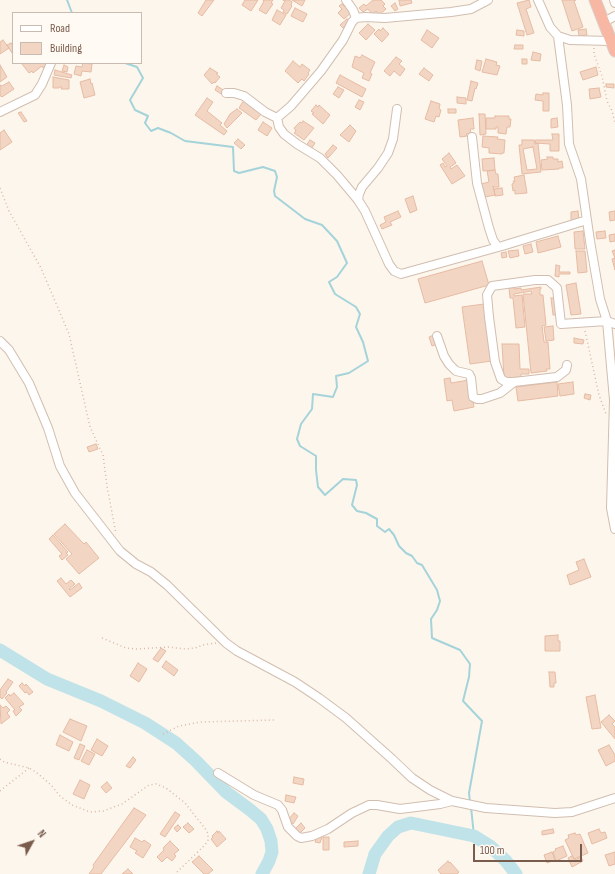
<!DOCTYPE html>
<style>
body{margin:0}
#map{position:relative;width:615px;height:874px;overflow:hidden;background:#fdf6ec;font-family:"Sofia Sans Condensed",sans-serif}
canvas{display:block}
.legend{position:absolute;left:12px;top:12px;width:130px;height:52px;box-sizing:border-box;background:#fffaf3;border:1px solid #cabbb1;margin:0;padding:5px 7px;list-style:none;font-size:12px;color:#7a5c4d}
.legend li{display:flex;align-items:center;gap:8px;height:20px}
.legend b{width:20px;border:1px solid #cabbb1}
.north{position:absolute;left:12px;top:822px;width:40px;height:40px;-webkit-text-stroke:3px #fffaf3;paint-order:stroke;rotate:50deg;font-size:11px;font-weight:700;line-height:16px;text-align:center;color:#7a5c4d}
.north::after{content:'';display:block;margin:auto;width:14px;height:18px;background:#7a5c4d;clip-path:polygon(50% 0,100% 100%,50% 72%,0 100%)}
.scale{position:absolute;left:473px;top:844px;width:109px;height:18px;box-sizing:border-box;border:2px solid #7a5c4d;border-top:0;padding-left:5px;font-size:12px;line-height:14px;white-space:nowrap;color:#7a5c4d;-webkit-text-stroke:3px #fffaf3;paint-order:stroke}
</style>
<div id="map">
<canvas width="615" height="874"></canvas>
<ul class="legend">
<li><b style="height:5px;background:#fff"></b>Road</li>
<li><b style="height:11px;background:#f3d5c3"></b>Building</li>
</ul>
<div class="north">N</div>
<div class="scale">100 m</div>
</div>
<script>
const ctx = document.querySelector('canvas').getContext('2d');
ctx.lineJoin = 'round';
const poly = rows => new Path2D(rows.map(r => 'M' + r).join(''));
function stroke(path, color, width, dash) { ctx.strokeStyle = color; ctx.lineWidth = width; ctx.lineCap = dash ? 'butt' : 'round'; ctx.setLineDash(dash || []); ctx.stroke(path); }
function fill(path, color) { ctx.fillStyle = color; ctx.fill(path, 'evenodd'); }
const stream = poly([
 [67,0,72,13],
 [125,63,137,67,143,78,130,100,135,110,148,116,145,123,151,131,158,128,171,133,185,141,233,147,234,171,239,173,263,167,275,171,277,177,274,191,275,196,305,219,322,225,337,241,347,263,337,277,329,282,335,294,356,307,360,314,356,327,363,342,368,361,349,373,336,376,337,387,333,397,313,394,312,409,301,424,297,439,300,446,316,456,316,470,318,487,325,495,343,479,356,480,357,485,352,505,357,511,366,513,377,519,377,526,385,532,389,529,394,535,399,546,406,553,412,556,417,563,422,565,437,590,440,601,437,610,431,619,432,638,460,650,470,664,469,677,463,701,482,721,469,793,470,802],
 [471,807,474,836]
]);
const river = poly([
 [0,650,47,679,101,701,145,723,176,743,196,761,226,792,249,809,261,819,267,829,271,841,272,852,269,861,262,874],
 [369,874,375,854,388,836,398,827,411,823,474,836,490,846,506,861,516,874]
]);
const building = poly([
 [206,0,214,0,202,16,198,13,206,0],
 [245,0,258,0,251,11,242,5,245,0],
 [263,0,273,0,271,3,273,4,266,14,259,10,264,1,263,0],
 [283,0,289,0,292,2,291,5,292,6,287,14,283,12,284,10,281,8,285,1,283,0],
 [292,0,305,0,302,6,292,0],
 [373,0,381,0,385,4,383,6,386,9,379,15,376,11,373,15,368,9,363,12,359,8,364,4,366,6,373,0],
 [399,0,411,0,412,3,400,6,399,0],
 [529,0,531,7,526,9,534,33,527,35,517,3,529,0],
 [562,0,576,0,574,1,583,27,572,31,562,0],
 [395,3,398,9,395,11,391,6,395,3],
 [342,4,345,7,346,6,352,12,344,19,338,13,342,9,339,6,342,4],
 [295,8,307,14,303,22,291,16,295,8],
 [277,10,286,15,280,25,272,20,277,10],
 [347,19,350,22,343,28,340,25,347,19],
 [368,24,375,30,366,40,359,33,368,24],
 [383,28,389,34,382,42,374,34,379,29,380,31,383,28],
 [586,29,587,35,579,36,578,30,586,29],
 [427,30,439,38,432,48,421,40,427,30],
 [517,30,524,31,524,36,516,35,517,30],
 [3,40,9,48,0,54,0,42,3,40],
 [11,43,13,46,12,53,7,45,11,43],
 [515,45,523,45,523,49,514,49,515,45],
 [533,52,541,54,540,61,531,60,533,52],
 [362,55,375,62,370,73,372,74,369,81,362,78,364,73,352,67,355,56,360,58,362,55],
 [396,57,402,61,399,64,405,69,400,76,394,71,390,76,384,71,396,57],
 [486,59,497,62,496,65,500,66,497,75,482,72,486,59],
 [522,59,527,59,527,64,522,64,522,59],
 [477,60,482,61,480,71,475,69,477,60],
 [293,61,300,67,302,64,310,70,308,73,309,74,304,81,302,79,298,83,285,71,293,61],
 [23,63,46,63,47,64,43,68,42,66,33,73,32,71,29,73,22,64,23,63],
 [83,63,92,64,91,72,82,71,81,76,74,74,76,66,82,67,83,63],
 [0,65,7,77,0,82,0,65],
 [64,65,68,67,67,72,62,71,64,65],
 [596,67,598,75,583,80,580,72,596,67],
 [210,68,218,73,216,74,220,77,215,83,214,82,212,84,204,75,210,68],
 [424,68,433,75,429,81,419,74,424,68],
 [55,70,72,75,71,78,54,75,55,70],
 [340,75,366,89,362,97,336,83,340,75],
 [53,77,69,80,69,89,61,89,62,87,59,87,59,88,53,88,53,77],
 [90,79,91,84,92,83,95,95,84,98,80,82,90,79],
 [471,81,478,83,476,89,475,88,472,101,467,100,471,81],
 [9,82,14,89,2,97,1,96,0,96,0,85,2,86,9,82],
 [606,84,614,84,614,88,606,87,606,84],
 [217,86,225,91,223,95,215,90,217,86],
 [338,87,344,90,339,98,333,94,338,87],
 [599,88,601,97,590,99,589,89,599,88],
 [543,93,549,93,549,111,543,111,543,101,535,100,536,94,543,95,543,93],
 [457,97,466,98,466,104,457,103,457,97],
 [207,98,213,102,207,111,222,123,220,125,227,131,224,135,195,115,207,98],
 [244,100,262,113,256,120,239,108,244,100],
 [359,100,364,102,360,110,355,107,359,100],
 [431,101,440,104,439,109,441,110,439,117,436,116,434,122,425,119,431,101],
 [316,105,318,107,319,105,330,115,323,124,312,114,314,113,311,111,316,105],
 [237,109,242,113,227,128,224,124,230,114,237,109],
 [448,109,456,109,456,113,448,113,448,109],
 [21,112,27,121,24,122,18,113,21,112],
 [479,114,485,114,486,134,480,135,479,114],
 [495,116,509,116,509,119,511,119,510,127,507,127,506,134,498,133,498,127,496,127,496,129,486,129,486,118,495,118,495,116],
 [473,118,474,129,470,129,471,133,466,134,467,136,460,137,458,120,473,118],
 [557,118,558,127,551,128,551,119,557,118],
 [303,121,314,128,304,140,294,133,296,131,294,128,300,122,302,123,303,121],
 [263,122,272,128,267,136,258,130,263,122],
 [350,125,356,131,349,142,340,135,350,125],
 [4,130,12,142,0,150,0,133,4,130],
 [552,134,559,134,559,151,550,151,550,144,535,143,535,140,553,140,552,134],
 [483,136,498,137,497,139,505,140,504,153,502,153,502,154,489,153,489,148,482,147,483,136],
 [238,139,245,145,241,149,234,143,238,139],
 [310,140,315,143,310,151,305,147,310,140],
 [522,140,534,140,535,144,538,143,541,172,522,174,519,145,522,145,522,140],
 [533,147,537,169,527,170,523,149,533,147],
 [333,145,337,148,328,158,325,154,333,145],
 [449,153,456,163,450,167,451,169,457,165,465,176,452,184,440,165,443,163,445,167,447,166,442,159,449,153],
 [547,157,553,157,553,159,558,159,558,162,562,161,563,168,559,168,559,169,542,170,541,160,548,159,547,157],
 [494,158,495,170,483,171,482,159,494,158],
 [495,170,496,174,498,174,499,187,494,187,493,186,495,195,485,197,481,184,489,182,487,171,495,170],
 [524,175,527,193,515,194,515,190,513,191,512,184,514,183,513,181,515,181,514,177,524,175],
 [502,188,503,195,495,196,494,189,502,188],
 [413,196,417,210,410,213,405,199,413,196],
 [398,211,401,217,390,222,392,225,382,229,380,225,386,222,384,217,398,211],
 [578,211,579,220,571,221,571,212,578,211],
 [615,211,615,220,610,221,609,212,615,211],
 [583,231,585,249,575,249,574,232,583,231],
 [605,231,606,238,597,239,596,232,605,231],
 [615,234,615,241,610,242,609,235,615,234],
 [558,236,561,247,538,253,536,242,558,236],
 [531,244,533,252,525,254,523,246,531,244],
 [518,250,519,256,510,258,508,251,518,250],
 [615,250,615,270,612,259,615,258,612,251,615,250],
 [576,251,585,251,587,272,578,273,576,251],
 [506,252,507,257,502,258,501,253,506,252],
 [482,261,489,285,425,303,418,279,482,261],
 [556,265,560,266,559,272,570,272,570,274,559,274,559,277,555,276,556,265],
 [576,283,581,314,571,315,566,285,576,283],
 [514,287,514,289,521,288,521,290,541,287,541,289,540,289,540,295,543,295,546,325,542,326,544,342,548,342,550,369,546,369,547,371,531,373,523,294,532,294,531,291,514,294,514,296,522,295,525,327,516,328,513,298,510,298,509,288,514,287],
 [551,298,556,298,558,315,553,315,551,298],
 [484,304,492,361,470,364,462,307,484,304],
 [553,326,554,340,546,341,544,327,553,326],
 [436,334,440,343,432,346,429,337,436,334],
 [574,338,584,340,583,344,574,343,574,338],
 [502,344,519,344,520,369,529,369,529,374,521,374,521,377,504,378,502,344],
 [450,378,451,383,469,380,474,407,454,411,452,400,447,401,444,379,450,378],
 [557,382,558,396,518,401,516,387,557,382],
 [573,382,574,394,560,396,558,384,573,382],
 [585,394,591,395,590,400,584,398,585,394],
 [96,444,98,449,89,452,87,447,96,444],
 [65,524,84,544,86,542,99,558,79,574,66,559,72,554,54,534,65,524],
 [53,535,68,552,66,553,68,555,62,560,59,556,62,554,49,539,53,535],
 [584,559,591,577,570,585,567,575,579,570,576,562,584,559],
 [61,578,66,584,71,580,75,584,69,589,70,590,79,583,82,588,70,597,57,581,61,578],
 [558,635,558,641,560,641,560,651,545,651,545,636,558,635],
 [161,648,166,651,158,662,153,659,161,648],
 [166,661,178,670,174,676,162,667,166,661],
 [138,663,147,669,139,682,130,676,138,663],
 [549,672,555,672,556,683,554,683,554,687,550,687,549,672],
 [8,679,13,682,6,692,7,693,2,699,0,697,0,690,8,679],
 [22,683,25,686,26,684,33,692,29,695,27,692,25,693,19,686,22,683],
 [14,693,24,704,19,707,22,710,16,716,13,711,15,710,5,698,9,694,10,696,14,693],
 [595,695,601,728,592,729,586,697,595,695],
 [0,705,3,708,6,706,10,710,7,713,10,717,1,724,0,705],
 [609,715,615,721,612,724,615,727,615,739,601,722,609,715],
 [70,719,87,726,81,741,63,732,70,719],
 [60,735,73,742,69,751,56,745,60,735],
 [97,739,108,746,102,756,91,750,97,739],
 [80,744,85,746,79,760,74,758,80,744],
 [609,745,615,755,615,761,606,766,598,750,609,745],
 [87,750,95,754,89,765,81,761,87,750],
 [133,757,136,760,130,768,126,766,133,757],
 [294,777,304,779,303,785,293,783,294,777],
 [80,780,90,785,84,799,73,794,80,780],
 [107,782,112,788,106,793,101,787,107,782],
 [286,795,296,797,294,803,285,801,286,795],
 [134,808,146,815,101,874,89,874,94,867,93,865,134,808],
 [175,812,180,815,165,837,160,834,175,812],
 [294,813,298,816,293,824,288,820,294,813],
 [188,823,194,829,189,833,183,827,188,823],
 [301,823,305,828,299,834,295,829,301,823],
 [178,825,181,828,177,832,174,828,178,825],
 [553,829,554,833,542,835,542,831,553,829],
 [599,829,601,833,605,832,607,838,592,844,588,833,599,829],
 [217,831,218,833,219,831,226,839,217,847,211,839,213,837,212,836,217,831],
 [575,833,576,835,580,834,588,853,574,859,565,840,569,838,568,835,575,833],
 [317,836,322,837,320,843,315,842,317,836],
 [323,837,329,837,329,850,323,850,323,837],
 [135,838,142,842,144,840,151,845,143,858,135,853,137,851,130,847,135,838],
 [170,841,179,850,174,854,176,856,172,861,167,857,162,862,157,857,164,850,163,848,170,841],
 [358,841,358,846,344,847,344,842,358,841],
 [563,846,567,856,556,861,553,852,556,850,555,849,563,846],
 [552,852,555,860,547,863,544,855,552,852],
 [615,852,615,864,609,866,605,855,615,852],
 [199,856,213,870,208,874,204,874,192,862,199,856],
 [572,856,575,860,581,857,583,861,572,867,568,858,572,856],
 [448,861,449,863,450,862,459,872,457,874,441,874,438,870,448,861],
 [128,869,133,874,122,874,128,869]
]);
const path = poly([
 [594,48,594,54,602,76,607,101,612,111,615,123],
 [0,188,9,211,41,268,69,334,90,427,103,455,107,486,116,534],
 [585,331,599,395,606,414],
 [102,638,126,648,136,649,167,647,186,649,195,648,203,645,216,643],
 [163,734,179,726,201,722,274,720],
 [0,759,4,762,29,768,36,772,51,785,60,796,72,805,90,812,103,811,122,804,149,785,156,784,166,788,185,803,207,831,208,835,208,840,205,845,175,874],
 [0,791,29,768]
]);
const minor = poly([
 [346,0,353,10,356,18],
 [538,0,550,27,558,36,570,40,611,41],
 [614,0,615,3],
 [604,22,615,16],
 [558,36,567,105,569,144,581,179,590,241,600,299,607,321,615,324],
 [226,93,234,93,244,96,265,112,277,118,291,106,321,71,343,40,352,22,356,18,365,17,385,18,451,12,471,9,488,0],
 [397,109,393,139,388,153,378,168,362,187,359,194,358,200,365,211,389,264,394,271,401,274,502,246,587,220],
 [0,112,35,95,42,84,51,63],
 [277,118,279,127,284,134,297,144,320,158,337,175,358,200],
 [472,137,477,183,489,228,493,240,497,246],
 [437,336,444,356,449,364,456,371,469,374,471,378,473,397,477,399,482,399,500,393,514,382],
 [0,341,9,350,29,383,48,428,60,466,75,493,120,551,136,564,151,572,167,585,226,643,237,651,295,682,319,698,346,718,392,759,412,778,430,790,452,801,486,808,555,813,572,812,615,798],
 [567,365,566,370,557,377,514,382,506,382,501,379,495,362,489,317,487,295,492,286,535,280,548,280,557,288,561,324,607,321,614,400,611,508,615,529],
 [218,773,254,795,278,805,282,810,288,827,297,836,301,838,312,836,328,829,352,813,369,805,377,805,400,809,440,804,452,801]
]);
const highway = poly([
 [595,0,615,51]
]);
stroke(stream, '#a5d3da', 2);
stroke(river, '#bfe3e8', 13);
fill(building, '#f3d5c3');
stroke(building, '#e6bba3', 1);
stroke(minor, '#d1beb0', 10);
stroke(highway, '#dad1cd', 13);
stroke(path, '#d9b8a5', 1.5, [1, 3]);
stroke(minor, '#fff', 8);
stroke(highway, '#f7b7a3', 11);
</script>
